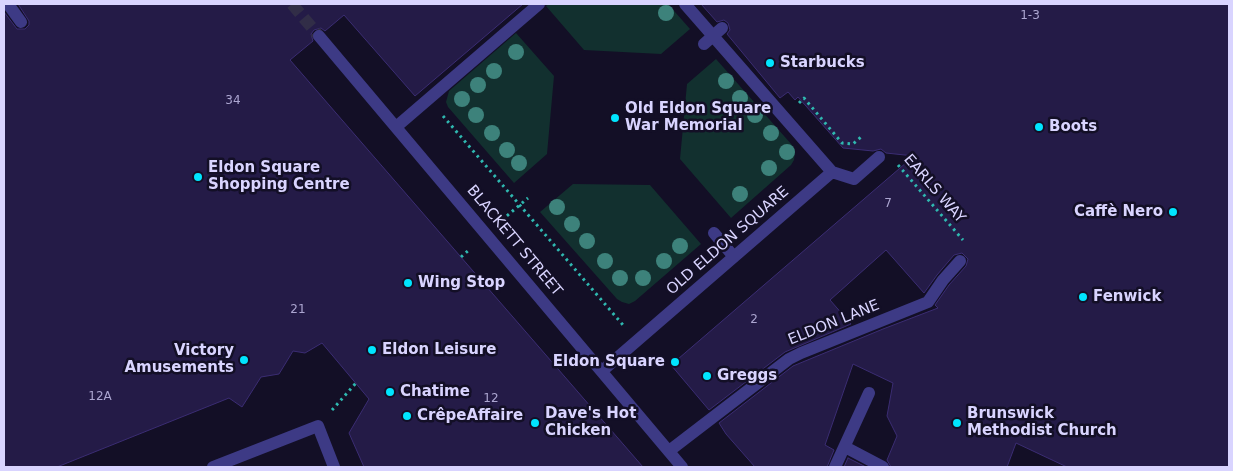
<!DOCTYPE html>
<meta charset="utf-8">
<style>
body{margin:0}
#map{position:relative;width:1233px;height:471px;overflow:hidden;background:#130f26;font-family:"DejaVu Sans",sans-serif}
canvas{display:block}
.frame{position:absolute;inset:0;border:5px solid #d9d4ff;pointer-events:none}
</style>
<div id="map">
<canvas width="1233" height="471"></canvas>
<div class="frame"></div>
</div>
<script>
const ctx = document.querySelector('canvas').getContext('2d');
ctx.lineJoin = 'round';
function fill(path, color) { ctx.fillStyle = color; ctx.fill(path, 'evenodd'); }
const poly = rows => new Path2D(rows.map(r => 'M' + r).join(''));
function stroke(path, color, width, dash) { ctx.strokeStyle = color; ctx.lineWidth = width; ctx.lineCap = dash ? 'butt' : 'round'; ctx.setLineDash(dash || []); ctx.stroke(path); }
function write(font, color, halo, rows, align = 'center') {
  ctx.font = font + ' "DejaVu Sans",sans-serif'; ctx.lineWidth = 5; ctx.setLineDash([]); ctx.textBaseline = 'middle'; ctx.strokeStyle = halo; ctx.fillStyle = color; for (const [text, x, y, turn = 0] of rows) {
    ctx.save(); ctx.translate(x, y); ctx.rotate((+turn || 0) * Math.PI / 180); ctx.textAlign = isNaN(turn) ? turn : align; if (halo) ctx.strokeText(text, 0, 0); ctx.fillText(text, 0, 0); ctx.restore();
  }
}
const green = poly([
 [549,4,668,4,690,29,661,54,584,50,546,6],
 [516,33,554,76,547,154,514,183,448,107,446,102,449,91],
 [716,59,792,145,795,152,794,160,791,165,731,218,680,159,687,84],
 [573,184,650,185,701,244,635,301,629,304,622,302,617,299,540,212]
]);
const building = poly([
 [18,4,523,4,415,96,344,15,325,31,321,28,314,30,311,34,313,41,290,60,643,467,364,467,349,433,369,399,322,343,305,353,293,351,279,374,261,377,242,407,229,398,57,467,4,467,4,12,17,29,25,29,29,25,29,21,18,4],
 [701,4,1229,4,1229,467,1067,467,1016,443,1007,467,891,467,887,460,897,436,887,416,893,383,853,364,825,445,834,450,827,467,755,467,726,434,719,423,793,366,883,329,938,308,935,305,949,285,966,266,968,259,962,253,954,255,937,275,924,293,886,250,830,300,851,324,785,352,709,410,671,365,914,156,886,153,881,149,873,151,843,148,798,97,795,100,788,92,780,98,727,34,730,30,728,23,724,20,717,22,701,4],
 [848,458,866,467,844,467,848,458]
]);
const minorTunnel = poly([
 [292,4,319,36]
]);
const path = poly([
 [799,103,804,98,842,143,853,144,861,137],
 [443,116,623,325],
 [898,165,963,240],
 [502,220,528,198],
 [461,257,470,249],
 [332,410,356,383]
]);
const minor = poly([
 [8,4,21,22],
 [685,4,832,172],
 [319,36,682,467],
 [704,44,722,28],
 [396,127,539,4],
 [714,233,734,257],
 [602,371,832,172,854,179,879,157],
 [845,447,883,467],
 [669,451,789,359,801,353,928,302,943,280,960,261],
 [213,467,318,426,334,467],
 [835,467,869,393]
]);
const trees = [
 [666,13],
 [516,52],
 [494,71],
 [726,81],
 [478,85],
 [740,98],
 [462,99],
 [476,115],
 [755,115],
 [492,133],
 [771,133],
 [507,150],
 [787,152],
 [519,163],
 [769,168],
 [740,194],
 [557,207],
 [572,224],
 [587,241],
 [680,246],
 [605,261],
 [664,261],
 [620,278],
 [643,278]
];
const markers = [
 [770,63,5,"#00e5ff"],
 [615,118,5,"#00e5ff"],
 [1039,127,5,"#00e5ff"],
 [198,177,5,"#00e5ff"],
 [1173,212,5,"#00e5ff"],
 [408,283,5,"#00e5ff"],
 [1083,297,5,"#00e5ff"],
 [372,350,5,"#00e5ff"],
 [244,360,5,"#00e5ff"],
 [675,362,5,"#00e5ff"],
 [707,376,5,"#00e5ff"],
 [390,392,5,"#00e5ff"],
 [407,416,5,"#00e5ff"],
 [535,423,5,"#00e5ff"],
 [957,423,5,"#00e5ff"]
];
const numberNames = [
 ["1-3",1030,16],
 ["34",233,101],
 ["7",888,204],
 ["21",298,310],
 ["2",754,320],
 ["12A",100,397],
 ["12",491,399]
];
const poiNames = [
 ["Starbucks",780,63],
 ["Old Eldon Square",625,109],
 ["War Memorial",625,126],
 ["Boots",1049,127],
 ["Eldon Square",208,168],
 ["Shopping Centre",208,185],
 ["Caffè Nero",1163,212,"right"],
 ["Wing Stop",418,283],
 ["Fenwick",1093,297],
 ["Eldon Leisure",382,350],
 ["Victory",234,351,"right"],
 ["Amusements",234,368,"right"],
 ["Eldon Square",665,362,"right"],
 ["Greggs",717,376],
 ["Chatime",400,392],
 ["Dave's Hot",545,414],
 ["Chicken",545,431],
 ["Brunswick",967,414],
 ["Methodist Church",967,431],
 ["CrêpeAffaire",417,416]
];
const streetNames = [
 ["EARLS WAY",934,189,49],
 ["BLACKETT STREET",514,241,50],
 ["OLD ELDON SQUARE",728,241,-41],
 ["ELDON LANE",834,323,-22]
];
fill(green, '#12302f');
fill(building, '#241b47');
stroke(building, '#3b2d73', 1);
stroke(minorTunnel, '#312d47', 12, [12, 6]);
stroke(path, '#2fb8b0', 3, [2.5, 4]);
stroke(minor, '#3d3a85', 12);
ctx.fillStyle = '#3d827b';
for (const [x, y] of trees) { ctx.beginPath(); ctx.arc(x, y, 8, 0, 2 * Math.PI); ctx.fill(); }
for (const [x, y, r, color] of markers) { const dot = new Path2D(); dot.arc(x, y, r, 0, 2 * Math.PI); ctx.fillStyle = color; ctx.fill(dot); stroke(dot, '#130f26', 2); }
write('12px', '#aca6d1', null, numberNames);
write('bold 15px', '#d9d4ff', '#130f26', poiNames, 'left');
write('15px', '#d9d4ff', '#130f26', streetNames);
</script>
